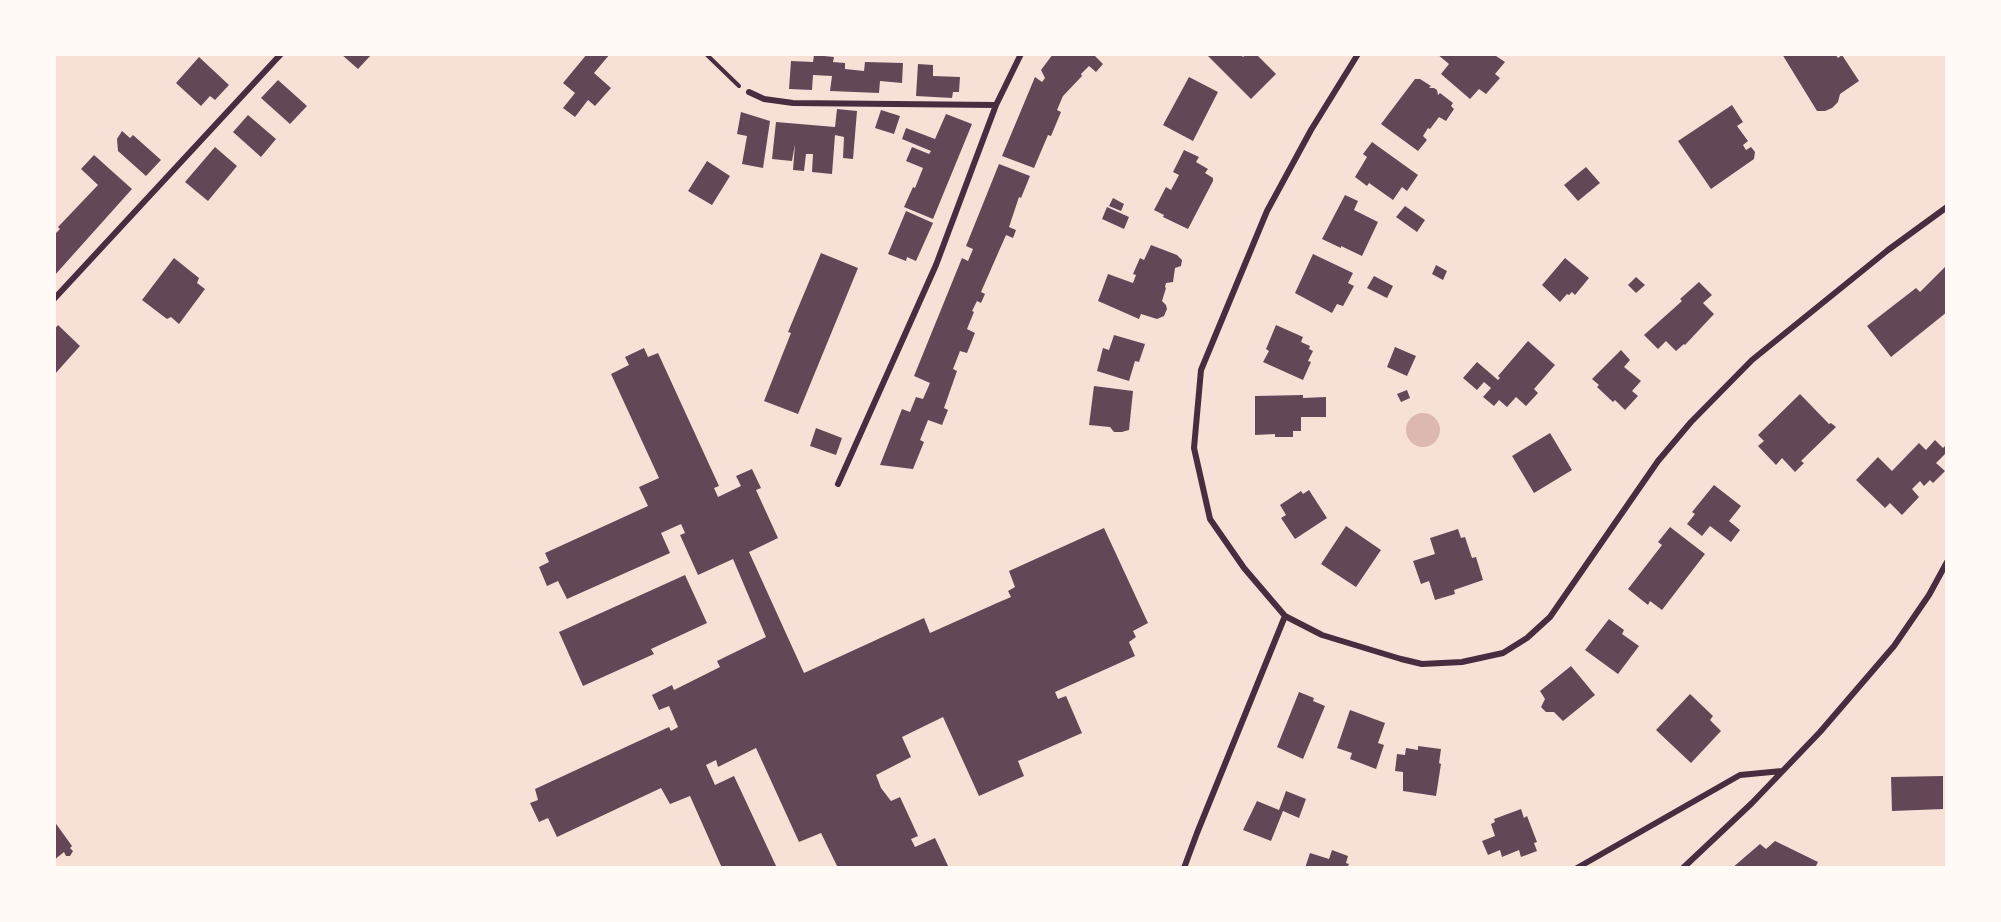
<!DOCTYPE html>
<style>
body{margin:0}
#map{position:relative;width:2001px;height:922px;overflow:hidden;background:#f7e1d7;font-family:"Libre Baskerville",serif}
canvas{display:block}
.frame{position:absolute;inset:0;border:56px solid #fffaf5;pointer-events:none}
</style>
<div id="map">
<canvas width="2001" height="922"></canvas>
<div class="frame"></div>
</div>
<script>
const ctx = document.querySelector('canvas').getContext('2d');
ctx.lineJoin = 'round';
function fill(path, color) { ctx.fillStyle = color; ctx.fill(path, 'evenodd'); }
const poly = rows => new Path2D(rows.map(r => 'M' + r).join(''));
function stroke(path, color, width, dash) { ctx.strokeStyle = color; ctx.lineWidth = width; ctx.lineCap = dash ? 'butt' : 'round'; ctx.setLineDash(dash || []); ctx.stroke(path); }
const water = poly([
 '1406 430a17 17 0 1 1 34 0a17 17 0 1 1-34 0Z'
]);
const building = poly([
 [341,54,372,54,358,69],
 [587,54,610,54,594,73,611,88,595,106,588,100,575,117,563,108,575,93,563,83],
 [1053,54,1095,54,1094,55,1103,64,1096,72,1089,66,1081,74,1082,76,1063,96,1057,110,1061,112,1051,136,1048,135,1034,168,1002,156,1035,77,1042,82,1045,78,1041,70],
 [1211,54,1240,54,1243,57,1246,54,1256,54,1276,74,1251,99,1208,56],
 [1437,54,1493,54,1505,62,1495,74,1500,78,1486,94,1479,89,1470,99,1441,74,1449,64],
 [1782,54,1835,54,1838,58,1842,55,1859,81,1840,94,1838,102,1832,108,1825,111,1817,111],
 [814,55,834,57,833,62,845,63,845,69,864,71,865,62,903,63,902,83,880,81,879,93,830,91,832,76,813,75,812,90,789,89,791,61,813,62],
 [199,57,229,85,215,100,210,96,201,106,176,83],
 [918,64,933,65,933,76,960,77,959,92,953,92,952,98,916,96],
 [1189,77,1218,92,1193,141,1163,125],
 [1415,79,1420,79,1431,86,1429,88,1434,88,1437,90,1438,95,1440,93,1453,103,1451,106,1454,109,1446,121,1439,117,1430,129,1428,128,1423,136,1427,140,1418,151,1381,124],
 [278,80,307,106,290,124,261,98],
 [1732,105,1743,122,1737,126,1748,141,1743,145,1746,150,1751,147,1755,152,1754,159,1711,189,1678,141],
 [837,109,857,111,853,159,843,158,844,137,835,135,832,174,812,172,813,154,806,154,804,171,793,170,795,144,792,161,772,159,776,122,835,127],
 [881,110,900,116,894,134,875,128],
 [741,112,770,121,763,168,742,164,747,136,737,134],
 [946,114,972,124,933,219,904,207,913,187,915,188,923,168,906,161,912,147,929,154,931,151,902,139,906,128,935,139],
 [248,115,276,139,261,157,233,132],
 [122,131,130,138,133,135,161,160,146,176,118,151,117,139],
 [1372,142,1418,175,1407,191,1402,187,1393,200,1369,183,1367,186,1355,177,1367,157,1363,154],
 [215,147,237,166,208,201,185,182],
 [1184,150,1199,157,1196,162,1208,169,1205,173,1213,178,1213,181,1188,229,1163,217,1164,215,1154,210,1166,187,1171,190,1179,175,1173,172],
 [94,155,132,189,54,276,54,235,60,229,58,227,98,185,81,169],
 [707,161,730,176,712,205,688,191],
 [999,164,1030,176,1021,198,1019,197,1009,227,1016,230,1013,238,1006,235,981,292,985,294,981,303,977,301,972,311,974,312,967,329,975,333,967,353,960,351,953,369,957,371,944,408,948,410,942,425,928,420,920,440,924,442,913,469,880,465,902,409,910,412,916,397,923,399,930,383,914,376,962,258,968,261,973,249,966,246],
 [1586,167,1600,183,1578,201,1564,185],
 [1345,195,1358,201,1354,210,1378,222,1362,256,1341,246,1341,248,1322,239],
 [1113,198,1124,204,1121,211,1109,206],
 [1405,206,1425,220,1417,232,1396,217],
 [1107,207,1129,217,1124,229,1102,219],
 [906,211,933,223,916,261,907,257,906,261,888,254],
 [1151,245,1177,255,1182,260,1181,266,1175,268,1173,282,1166,283,1165,287,1166,288,1162,301,1166,305,1167,309,1164,316,1157,319,1141,314,1139,319,1098,301,1108,274,1133,283,1136,275,1133,274,1140,258,1144,260],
 [821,253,858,268,798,414,764,401,791,333,788,332],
 [1313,254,1353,273,1348,283,1354,286,1343,306,1337,304,1332,313,1295,293],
 [174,258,199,278,197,283,205,289,179,324,171,317,167,319,142,300],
 [1565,258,1589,278,1575,295,1572,292,1569,295,1567,294,1560,302,1542,285],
 [1436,265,1447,271,1443,280,1432,274],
 [1947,265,1947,312,1891,357,1867,326,1916,288,1920,292],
 [1374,276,1393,286,1387,298,1367,288],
 [1636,277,1645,285,1636,293,1628,285],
 [1699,282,1712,295,1703,303,1714,314,1685,345,1684,344,1676,351,1666,341,1658,349,1644,335,1682,301,1680,299],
 [58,325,80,346,54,375,54,330],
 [1276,325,1303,337,1301,342,1310,346,1309,349,1313,351,1308,361,1311,362,1303,380,1263,362,1269,351,1266,349],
 [1114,335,1145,344,1139,362,1135,361,1129,381,1097,371,1103,348,1109,350],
 [1528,341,1555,365,1534,389,1538,393,1526,406,1516,397,1507,407,1499,400,1494,406,1483,397,1491,388,1484,382,1477,390,1463,378,1477,362,1498,380,1500,378,1498,376],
 [1395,347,1416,356,1407,376,1387,367],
 [644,348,648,357,658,353,719,486,714,488,718,497,741,486,736,476,752,469,761,488,756,490,778,538,749,552,804,673,924,618,930,633,997,603,1011,597,1008,591,1015,587,1009,571,1104,528,1148,623,1133,631,1136,637,1129,642,1135,656,1055,692,1058,699,1066,696,1082,733,1018,761,1024,776,979,796,943,717,902,737,911,757,876,775,881,788,891,801,900,797,918,836,911,839,915,847,935,838,949,868,838,868,821,833,799,842,756,748,718,767,716,760,706,765,715,785,734,776,777,868,722,868,690,796,670,804,661,788,557,837,548,818,539,822,530,803,538,800,535,789,669,727,671,731,678,727,669,706,659,710,652,695,672,685,674,690,720,667,717,661,766,637,733,559,698,575,680,535,685,533,681,524,661,533,670,553,567,599,558,581,547,586,539,567,549,562,545,553,648,506,639,487,659,478,611,374,629,365,625,357],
 [1621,350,1630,360,1624,367,1641,381,1632,391,1638,396,1625,410,1615,400,1613,402,1597,387,1599,385,1592,379],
 [1094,386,1133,391,1129,430,1122,432,1114,432,1110,427,1089,425],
 [1407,390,1410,398,1401,402,1397,394],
 [1800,394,1829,424,1831,423,1836,427,1801,461,1804,463,1795,472,1782,458,1776,465,1758,446,1764,441,1758,435],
 [1303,395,1303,398,1326,397,1326,417,1301,417,1301,431,1293,431,1293,437,1275,437,1275,434,1255,435,1255,396],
 [816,428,842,438,836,455,810,446],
 [1550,433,1572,470,1534,493,1512,456],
 [1935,440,1943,448,1947,444,1947,452,1936,463,1945,471,1933,483,1930,480,1924,486,1920,481,1912,489,1919,497,1902,515,1890,503,1885,508,1856,480,1878,457,1892,471,1919,443,1926,450],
 [1714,485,1741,506,1729,521,1740,530,1731,542,1710,526,1702,536,1687,524,1695,514,1692,512],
 [1309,490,1327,518,1295,539,1281,518,1286,515,1280,505,1301,491,1303,494],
 [1346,526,1381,550,1356,587,1321,564],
 [1670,527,1705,554,1662,610,1650,601,1648,605,1628,589,1662,545,1658,542],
 [1458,529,1461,538,1465,537,1472,558,1476,557,1483,580,1454,590,1455,594,1435,600,1429,581,1421,584,1413,561,1435,554,1430,538],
 [685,575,707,623,651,649,654,654,583,686,559,632],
 [1609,619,1624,630,1622,634,1639,646,1618,674,1585,650],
 [1571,666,1595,695,1563,721,1554,712,1546,712,1541,707,1545,699,1540,691],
 [1299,692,1314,698,1313,701,1325,706,1303,759,1277,747],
 [1690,694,1713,716,1710,720,1721,731,1691,763,1656,730],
 [1350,710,1385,723,1378,743,1384,745,1376,769,1350,759,1352,753,1337,748],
 [1418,746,1441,749,1439,763,1441,764,1436,796,1403,791,1403,772,1395,771,1397,754,1405,755,1406,748,1418,750],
 [1943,776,1943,809,1892,811,1891,777],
 [1286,791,1306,799,1299,818,1283,811,1271,841,1243,830,1257,801,1279,810],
 [1521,809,1524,818,1527,816,1537,842,1534,843,1537,851,1521,857,1519,850,1502,857,1500,850,1488,855,1482,841,1495,836,1491,824,1495,822,1494,819],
 [54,821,72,846,70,848,73,851,70,856,66,856,64,852,54,860],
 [1775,841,1818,862,1815,868,1732,868,1760,844,1766,849],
 [1332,850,1348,856,1346,863,1349,864,1347,868,1305,868,1310,853,1329,859]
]);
const path = poly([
 [706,54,739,86]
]);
const minor = poly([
 [1358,54,1311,130,1267,211,1201,370,1194,448,1210,519,1244,568,1285,616,1322,635,1401,659,1422,664,1462,662,1503,653,1527,638,1550,617,1658,461,1691,422,1752,360,1888,250,1947,207],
 [749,92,764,99,793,103,996,105],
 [54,299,281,54],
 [838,484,936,265,996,105,1021,54],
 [1184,868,1197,833,1285,616],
 [1577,868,1740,775,1782,771],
 [1683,868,1752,803,1820,732,1894,646,1929,595,1947,562]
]);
fill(water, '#dcb8b0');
fill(building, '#644757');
stroke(path, '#4a2c40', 4);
stroke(minor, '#4a2c40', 6);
</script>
